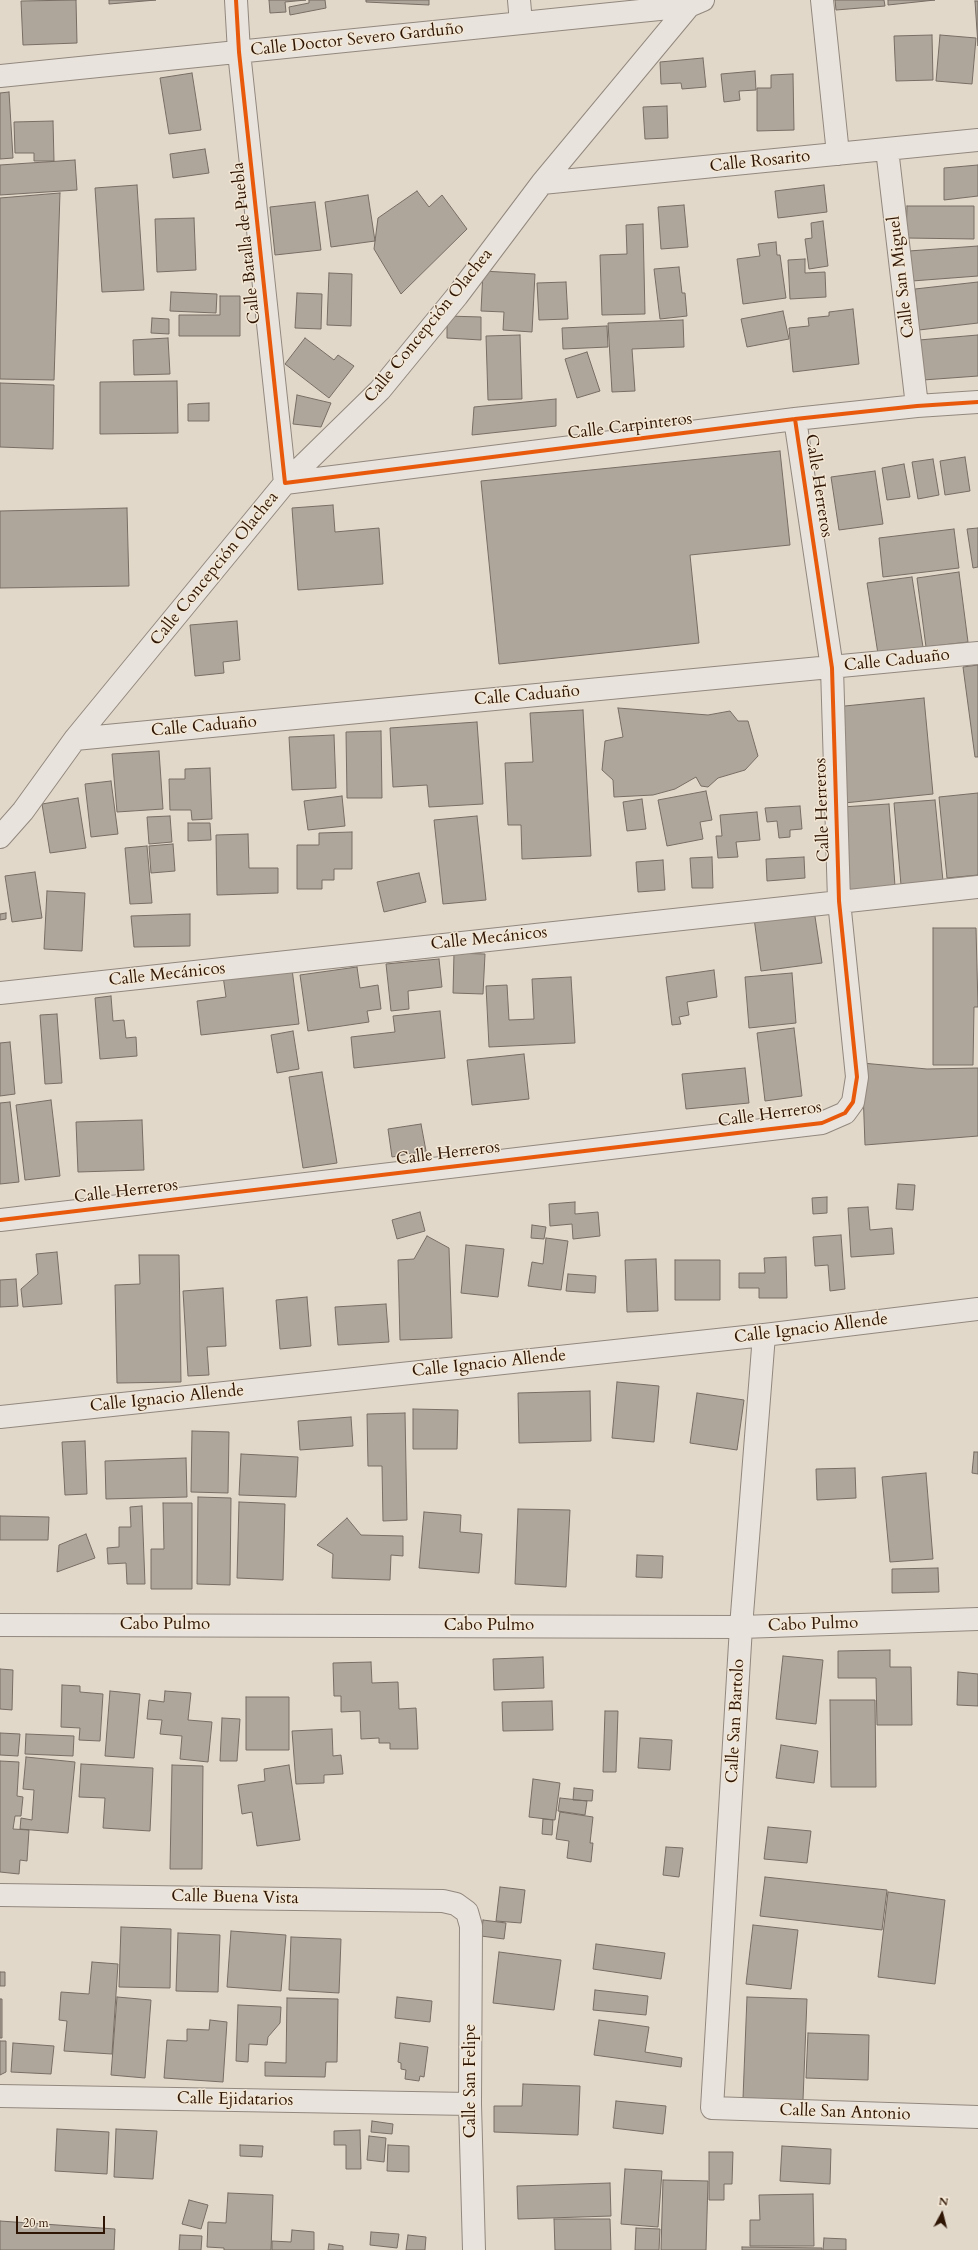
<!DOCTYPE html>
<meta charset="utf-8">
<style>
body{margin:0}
#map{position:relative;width:978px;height:2250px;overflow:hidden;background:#e2d8ca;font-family:Cardo,serif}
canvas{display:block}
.north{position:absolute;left:922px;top:2194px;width:40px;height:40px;-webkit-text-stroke:3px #f3e7d5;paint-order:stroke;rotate:7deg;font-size:11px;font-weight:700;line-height:16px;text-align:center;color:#2f1503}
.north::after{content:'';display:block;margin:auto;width:14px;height:18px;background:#2f1503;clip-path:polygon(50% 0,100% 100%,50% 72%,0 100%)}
.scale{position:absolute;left:16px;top:2216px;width:89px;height:18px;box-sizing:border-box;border:2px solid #2f1503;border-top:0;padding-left:5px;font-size:12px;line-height:14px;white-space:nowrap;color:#2f1503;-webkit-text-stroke:3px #f3e7d5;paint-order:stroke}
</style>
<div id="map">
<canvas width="978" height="2250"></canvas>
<div class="north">N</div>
<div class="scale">20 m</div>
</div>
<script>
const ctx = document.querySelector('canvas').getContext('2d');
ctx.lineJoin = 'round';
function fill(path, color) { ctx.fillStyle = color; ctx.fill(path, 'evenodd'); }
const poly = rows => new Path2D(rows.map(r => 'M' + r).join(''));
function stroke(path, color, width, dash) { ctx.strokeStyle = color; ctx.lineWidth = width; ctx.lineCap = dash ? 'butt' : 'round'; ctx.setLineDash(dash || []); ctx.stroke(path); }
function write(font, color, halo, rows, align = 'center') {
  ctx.font = font + ' Cardo,serif'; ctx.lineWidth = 3; ctx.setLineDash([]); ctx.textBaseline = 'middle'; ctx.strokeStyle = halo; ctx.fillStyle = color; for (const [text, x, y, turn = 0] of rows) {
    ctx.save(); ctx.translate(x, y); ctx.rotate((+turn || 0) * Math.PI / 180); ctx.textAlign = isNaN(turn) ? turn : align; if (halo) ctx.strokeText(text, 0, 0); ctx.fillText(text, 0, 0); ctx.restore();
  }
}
const building = poly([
 [76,0,77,43,23,45,21,1,76,0],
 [109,0,156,0,109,4,109,0],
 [269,0,306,0,285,2,286,12,270,13,269,0],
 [309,0,325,0,326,8,290,15,289,7,309,3,309,0],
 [366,0,429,0,429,5,366,2,366,0],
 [835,0,884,0,885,6,836,10,835,0],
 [888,0,935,0,888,5,888,0],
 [975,1,978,1,978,46,975,1],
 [932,35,933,80,896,81,894,36,932,35],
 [940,35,976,38,972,84,936,81,940,35],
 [703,58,706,87,682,89,681,83,661,84,660,62,703,58],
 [755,71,756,90,739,91,740,100,724,102,721,74,755,71],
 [192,73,201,130,169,134,160,78,192,73],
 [793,74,794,130,757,131,757,88,771,88,771,75,793,74],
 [9,92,13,158,0,159,0,93,9,92],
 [667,106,668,138,645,139,643,107,667,106],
 [53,121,54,161,34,161,34,153,15,153,14,122,53,121],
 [205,149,209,173,173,178,170,154,205,149],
 [75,160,77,190,0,195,0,165,75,160],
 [978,165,978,196,944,200,944,168,978,165],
 [137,185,144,290,102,292,95,188,137,185],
 [824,185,827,212,778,218,775,191,824,185],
 [417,191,429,207,442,195,467,229,401,294,374,249,378,218,417,191],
 [60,193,54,380,0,379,0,198,60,193],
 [368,195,375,241,331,247,325,202,368,195],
 [315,202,321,250,275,255,270,207,315,202],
 [684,205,688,247,661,249,658,207,684,205],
 [907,206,974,206,974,239,906,238,907,206],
 [194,218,196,270,157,272,155,219,194,218],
 [823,221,828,266,809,269,805,239,812,238,811,223,823,221],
 [643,224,645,314,602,315,600,255,627,254,626,225,643,224],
 [776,242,777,255,780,255,786,298,743,304,737,259,760,256,758,244,776,242],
 [978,246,978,276,912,281,909,251,978,246],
 [805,259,805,273,825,272,826,297,790,299,788,260,805,259],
 [679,267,682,293,685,293,687,316,660,319,654,269,679,267],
 [483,271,535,274,532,332,503,330,504,312,481,311,483,271],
 [329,273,352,274,351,326,327,325,329,273],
 [566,282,568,319,539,320,537,283,566,282],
 [978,282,978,323,919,330,915,289,978,282],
 [171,292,217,294,216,313,170,311,171,292],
 [297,293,322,294,321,329,295,328,297,293],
 [220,296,240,296,240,336,179,336,179,315,220,315,220,296],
 [853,309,859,364,793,372,789,328,809,326,808,318,829,316,829,312,853,309],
 [783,311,789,339,747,347,741,319,783,311],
 [447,316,481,317,481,340,447,338,447,316],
 [152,318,169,319,169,334,151,333,152,318],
 [683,320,684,347,632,349,635,391,612,392,608,323,683,320],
 [607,326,608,347,563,349,562,328,607,326],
 [520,335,522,399,488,400,486,336,520,335],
 [978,335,978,376,923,380,919,340,978,335],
 [168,338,170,374,134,375,133,340,168,338],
 [305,338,334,360,338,355,354,366,329,398,285,364,305,338],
 [587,352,600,391,577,398,565,359,587,352],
 [177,381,178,433,100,434,100,382,177,381],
 [0,383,54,385,53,449,0,447,0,383],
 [297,395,331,403,321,427,293,424,297,395],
 [556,399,556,426,472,435,474,407,556,399],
 [209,403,209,421,188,421,188,404,209,403],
 [780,451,790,545,690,555,699,643,499,664,481,481,780,451],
 [965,457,970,491,945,495,940,461,965,457],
 [933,459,939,495,918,499,912,462,933,459],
 [904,464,910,497,887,500,882,468,904,464],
 [875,471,883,524,839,530,831,477,875,471],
 [333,505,335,532,379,528,383,584,298,590,292,508,333,505],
 [127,508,129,586,0,588,0,511,127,508],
 [978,528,978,567,973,568,967,529,978,528],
 [954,529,959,568,883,577,879,538,954,529],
 [959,572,968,642,926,647,917,578,959,572],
 [912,577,923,647,878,654,867,583,912,577],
 [237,621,240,660,223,662,224,673,195,676,190,625,237,621],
 [978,665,978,757,975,757,963,667,978,665],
 [924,698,933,794,844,803,835,707,924,698],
 [618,708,708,715,730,711,738,721,748,721,758,756,745,770,718,778,708,787,701,786,696,777,675,789,653,795,614,797,613,780,602,770,605,741,623,737,618,708],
 [583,710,591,856,522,859,521,825,508,825,505,763,533,762,530,713,583,710],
 [477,722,483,804,429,807,427,785,393,787,390,728,477,722],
 [381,731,382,798,347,798,346,732,381,731],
 [334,735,336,788,292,790,289,737,334,735],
 [159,751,163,809,117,812,112,754,159,751],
 [210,768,212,819,192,820,191,810,170,810,169,779,185,779,185,769,210,768],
 [111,781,118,834,91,837,85,784,111,781],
 [706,791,712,820,700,822,703,839,667,846,658,800,706,791],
 [978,793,978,875,947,878,939,797,978,793],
 [342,796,345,826,308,830,304,801,342,796],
 [78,798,86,848,50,853,42,804,78,798],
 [642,799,646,829,627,831,623,802,642,799],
 [935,800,943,881,901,885,894,803,935,800],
 [889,804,895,886,848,890,842,807,889,804],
 [800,806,802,829,790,830,790,837,779,838,777,821,767,822,765,808,800,806],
 [757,812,760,840,736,842,738,857,718,858,716,836,722,836,720,815,757,812],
 [170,816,172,842,149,844,147,817,170,816],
 [477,816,486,900,443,904,434,820,477,816],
 [188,823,210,823,211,840,188,841,188,823],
 [352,832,352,869,334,869,334,880,322,880,322,889,297,889,297,845,319,845,319,833,352,832],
 [248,834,249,868,278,868,278,893,217,895,216,835,248,834],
 [173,844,175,871,151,873,149,846,173,844],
 [147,846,152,903,130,904,125,848,147,846],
 [712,857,713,888,692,888,690,858,712,857],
 [804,857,805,878,767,881,766,859,804,857],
 [663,860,665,890,638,892,636,862,663,860],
 [35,872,42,918,12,922,5,876,35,872],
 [419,873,426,902,384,912,377,882,419,873],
 [47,891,85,893,82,951,44,949,47,891],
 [814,910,822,963,761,971,754,918,814,910],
 [6,913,6,919,0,920,0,914,6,913],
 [190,914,190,946,134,947,131,916,190,914],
 [933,928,976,928,978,1007,974,1007,973,1065,933,1065,933,928],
 [454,953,485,954,483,994,453,993,454,953],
 [439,959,442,987,408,991,409,1009,391,1011,386,964,439,959],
 [357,967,360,988,378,985,381,1009,367,1011,369,1022,308,1031,300,975,357,967],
 [292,969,299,1024,201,1035,197,1001,226,997,223,976,292,969],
 [714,970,717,997,687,1002,689,1015,679,1017,681,1024,672,1025,666,977,714,970],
 [792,973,796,1023,749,1028,745,977,792,973],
 [571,977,575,1043,489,1047,486,986,507,985,509,1020,534,1019,532,979,571,977],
 [111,996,113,1021,124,1020,126,1038,136,1037,137,1056,100,1059,95,998,111,996],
 [440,1011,445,1058,354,1068,351,1037,395,1032,393,1016,440,1011],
 [57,1014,62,1083,45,1084,40,1015,57,1014],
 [794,1028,802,1096,765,1101,757,1033,794,1028],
 [293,1031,299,1069,277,1073,271,1035,293,1031],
 [10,1042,15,1094,0,1096,0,1043,10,1042],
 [524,1054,529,1099,472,1105,467,1060,524,1054],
 [862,1063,927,1069,978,1068,978,1136,865,1145,862,1063],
 [745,1068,749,1103,686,1109,682,1074,745,1068],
 [322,1072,337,1163,303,1168,289,1077,322,1072],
 [51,1100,60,1176,25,1180,16,1105,51,1100],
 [10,1102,19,1182,0,1184,0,1103,10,1102],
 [142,1120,144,1170,78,1172,76,1122,142,1120],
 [421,1124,426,1151,392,1157,388,1129,421,1124],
 [898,1184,915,1185,913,1210,896,1209,898,1184],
 [827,1197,827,1213,813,1214,812,1198,827,1197],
 [575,1202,575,1214,598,1212,600,1236,573,1239,572,1224,550,1226,549,1204,575,1202],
 [868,1207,870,1230,892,1228,894,1254,851,1257,848,1208,868,1207],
 [420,1212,425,1231,397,1239,392,1220,420,1212],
 [532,1225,546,1227,544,1239,531,1238,532,1225],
 [841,1235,845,1289,830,1291,828,1265,815,1266,813,1237,841,1235],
 [427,1236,449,1248,452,1338,400,1340,398,1260,414,1259,427,1236],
 [546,1238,568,1241,561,1290,528,1286,532,1262,543,1264,546,1238],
 [466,1245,504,1249,498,1297,461,1293,466,1245],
 [57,1252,62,1304,23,1307,21,1289,38,1274,36,1254,57,1252],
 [139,1255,179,1255,181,1382,117,1383,115,1285,140,1284,139,1255],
 [786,1257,787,1298,759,1298,759,1288,739,1288,739,1273,765,1273,764,1258,786,1257],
 [656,1259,658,1311,627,1312,625,1260,656,1259],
 [675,1260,720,1260,720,1300,675,1300,675,1260],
 [568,1274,596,1276,595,1293,566,1291,568,1274],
 [16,1279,18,1306,0,1307,0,1280,16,1279],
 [223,1288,226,1346,207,1347,209,1375,188,1376,183,1291,223,1288],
 [307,1297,311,1346,280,1349,276,1300,307,1297],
 [386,1304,389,1342,338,1345,335,1307,386,1304],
 [617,1382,659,1386,654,1442,612,1438,617,1382],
 [590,1391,591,1441,519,1443,518,1393,590,1391],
 [697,1393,744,1400,737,1450,690,1443,697,1393],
 [413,1409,458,1410,457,1449,413,1449,413,1409],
 [405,1413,407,1520,383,1521,382,1466,368,1466,367,1414,405,1413],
 [351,1417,353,1446,300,1450,298,1421,351,1417],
 [192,1431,229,1432,228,1493,191,1492,192,1431],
 [85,1441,87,1494,65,1495,62,1442,85,1441],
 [974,1452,978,1452,978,1474,972,1473,974,1452],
 [241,1454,298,1457,296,1497,239,1495,241,1454],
 [186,1458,187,1497,106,1499,105,1461,186,1458],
 [855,1468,856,1498,817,1500,816,1469,855,1468],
 [926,1473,933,1559,890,1562,882,1477,926,1473],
 [198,1497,231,1498,230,1585,197,1584,198,1497],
 [239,1502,285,1504,283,1580,237,1578,239,1502],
 [163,1503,192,1503,192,1589,151,1589,151,1549,164,1549,163,1503],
 [142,1506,145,1584,127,1584,126,1563,108,1564,107,1548,119,1547,119,1527,131,1527,130,1507,142,1506],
 [518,1509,570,1510,566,1587,515,1584,518,1509],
 [424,1512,461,1515,460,1532,482,1534,479,1573,419,1568,424,1512],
 [0,1516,49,1517,48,1540,0,1540,0,1516],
 [347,1518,361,1535,403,1536,403,1556,391,1555,390,1580,332,1578,333,1554,317,1545,347,1518],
 [86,1534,95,1558,57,1572,59,1545,86,1534],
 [637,1555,663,1556,662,1578,636,1577,637,1555],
 [938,1568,939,1592,892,1593,892,1569,938,1568],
 [890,1650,890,1667,911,1667,912,1725,877,1725,876,1678,838,1678,838,1651,890,1650],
 [783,1656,823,1660,816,1724,776,1719,783,1656],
 [543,1657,544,1688,494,1690,493,1659,543,1657],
 [371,1662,372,1683,398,1682,399,1709,416,1708,418,1749,390,1749,390,1743,379,1743,379,1738,361,1739,360,1711,341,1712,341,1696,334,1696,333,1663,371,1662],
 [0,1669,13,1670,12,1710,0,1709,0,1669],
 [958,1672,978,1674,978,1706,957,1705,958,1672],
 [62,1685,80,1686,80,1692,103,1694,100,1741,79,1740,80,1728,61,1727,62,1685],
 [110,1691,140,1694,134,1758,105,1756,110,1691],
 [165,1691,191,1693,188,1720,212,1722,208,1762,180,1759,182,1736,160,1734,162,1720,147,1719,149,1700,164,1702,165,1691],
 [246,1697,289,1697,289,1750,246,1750,246,1697],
 [830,1700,875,1700,876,1787,831,1787,830,1700],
 [552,1701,553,1730,503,1731,502,1702,552,1701],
 [605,1711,618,1711,616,1772,603,1772,605,1711],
 [222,1718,240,1719,237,1761,220,1761,222,1718],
 [332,1729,333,1756,341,1755,343,1774,324,1775,324,1783,296,1784,292,1731,332,1729],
 [0,1733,20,1734,18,1756,0,1755,0,1733],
 [26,1734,74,1736,73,1756,25,1754,26,1734],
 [640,1738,672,1740,670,1770,638,1768,640,1738],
 [781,1745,818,1751,814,1783,776,1778,781,1745],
 [26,1757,75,1762,68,1833,20,1829,21,1818,32,1820,34,1790,23,1789,26,1757],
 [0,1761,19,1762,17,1796,23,1797,21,1816,15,1816,13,1829,29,1830,27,1861,20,1860,19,1874,0,1872,0,1761],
 [81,1764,153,1768,150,1831,103,1828,105,1798,79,1797,81,1764],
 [172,1765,203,1766,202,1869,170,1869,172,1765],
 [289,1765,300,1840,257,1846,252,1812,242,1814,238,1785,265,1781,264,1769,289,1765],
 [533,1779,560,1783,555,1820,529,1817,533,1779],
 [574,1788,593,1790,592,1801,573,1800,574,1788],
 [560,1798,587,1801,585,1815,558,1811,560,1798],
 [560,1812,593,1817,590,1843,593,1843,591,1862,567,1858,569,1841,556,1839,560,1812],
 [543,1819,553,1820,552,1835,542,1834,543,1819],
 [768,1827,811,1831,807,1863,764,1859,768,1827],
 [666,1847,683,1848,679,1877,663,1875,666,1847],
 [765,1877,887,1890,882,1930,760,1916,765,1877],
 [500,1887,525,1890,521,1923,496,1921,500,1887],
 [888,1892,945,1900,935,1984,878,1977,888,1892],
 [483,1920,506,1923,504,1939,481,1936,483,1920],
 [753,1925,798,1930,791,1989,746,1984,753,1925],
 [121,1927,171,1929,170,1988,119,1987,121,1927],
 [231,1931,286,1935,281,1991,227,1987,231,1931],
 [178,1933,220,1935,218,1992,176,1991,178,1933],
 [291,1937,341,1939,339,1993,289,1990,291,1937],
 [596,1944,665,1953,661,1979,593,1969,596,1944],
 [499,1952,561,1960,554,2010,493,2003,499,1952],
 [92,1962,118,1964,112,2054,64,2051,67,2021,59,2020,61,1992,89,1994,92,1962],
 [0,1972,5,1972,5,1986,0,1986,0,1972],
 [595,1990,648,1996,646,2015,593,2010,595,1990],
 [117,1997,151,2000,145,2078,111,2075,117,1997],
 [397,1997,432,2001,430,2022,395,2018,397,1997],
 [747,1997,807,1999,803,2100,743,2098,747,1997],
 [287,1998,338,1999,337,2062,326,2062,325,2077,265,2076,265,2062,286,2063,287,1998],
 [0,1999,2,1999,2,2038,0,2038,0,1999],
 [238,2005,281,2007,280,2023,268,2037,267,2045,249,2044,248,2062,236,2061,238,2005],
 [210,2020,227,2022,223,2082,164,2078,167,2040,187,2041,187,2029,209,2030,210,2020],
 [599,2020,649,2027,645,2052,682,2058,681,2067,594,2055,599,2020],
 [808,2033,869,2035,868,2080,806,2078,808,2033],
 [0,2041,6,2041,6,2072,0,2075,0,2041],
 [13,2043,54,2046,51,2074,11,2072,13,2043],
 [400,2043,428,2047,424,2077,420,2076,419,2081,405,2079,406,2070,401,2069,401,2063,398,2062,400,2043],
 [523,2084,580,2086,578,2135,494,2132,494,2106,522,2106,523,2084],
 [616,2101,666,2106,663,2134,613,2128,616,2101],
 [372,2121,393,2124,392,2134,371,2132,372,2121],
 [57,2129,109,2132,107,2174,55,2171,57,2129],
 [116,2129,157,2131,153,2179,114,2177,116,2129],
 [360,2130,361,2169,346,2169,346,2145,334,2145,334,2131,360,2130],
 [369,2136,386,2138,384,2162,367,2160,369,2136],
 [240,2145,263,2146,262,2157,240,2156,240,2145],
 [388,2145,409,2146,409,2172,387,2171,388,2145],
 [782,2146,831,2149,830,2184,780,2181,782,2146],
 [709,2152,733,2152,732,2184,724,2184,724,2200,709,2200,709,2152],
 [625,2169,662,2171,658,2227,621,2224,625,2169],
 [663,2180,708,2181,706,2250,661,2250,663,2180],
 [610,2183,611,2216,518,2219,517,2186,610,2183],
 [228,2193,273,2195,271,2250,224,2250,224,2248,207,2247,208,2222,226,2223,228,2193],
 [813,2194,814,2246,750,2246,750,2220,760,2220,759,2195,813,2194],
 [189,2200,208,2205,201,2229,182,2224,189,2200],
 [554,2219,610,2219,611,2250,555,2250,554,2219],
 [0,2221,115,2229,114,2250,0,2250,0,2221],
 [636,2228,660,2229,659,2250,635,2250,636,2228],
 [292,2230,314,2232,314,2250,272,2250,272,2241,291,2242,292,2230],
 [371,2232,399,2234,397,2248,370,2245,371,2232],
 [180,2235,202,2236,201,2250,179,2250,180,2235],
 [408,2235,426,2237,425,2250,406,2250,408,2235],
 [824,2238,846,2239,846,2250,823,2250,824,2238],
 [329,2244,343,2246,343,2250,328,2250,329,2244],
 [742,2247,822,2248,822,2250,742,2250,742,2247]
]);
const minor = poly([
 [236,0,239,52,285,483,795,419,917,406,978,402],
 [519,0,521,23],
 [822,0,838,154],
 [0,76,689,6],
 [887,149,917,406],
 [542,183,978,140],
 [75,739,978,653],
 [0,837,23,811,75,739,285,483,380,390,457,296,542,183,689,6,703,0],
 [0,993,978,887],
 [0,1220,822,1123,845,1113,853,1102,857,1077,839,901,832,668,795,419],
 [764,1335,741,1627,712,2108,978,2117],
 [0,1417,764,1335,978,1309],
 [0,1625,741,1627,978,1619],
 [0,1895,443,1901,456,1904,467,1912,471,1926,470,2104,474,2250],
 [0,2096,470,2104]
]);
const cycleway = poly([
 [236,0,239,52,285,483,795,419,917,406,978,402],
 [0,1220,822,1123,845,1113,853,1102,857,1077,839,901,832,668,795,419]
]);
const streetNames = [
 ["Calle Doctor Severo Garduño",357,40,-6],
 ["Calle Rosarito",760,162,-6],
 ["Calle Batalla de Puebla",247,243,-96],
 ["Calle San Miguel",902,277,-97],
 ["Calle Concepción Olachea",429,326,-51],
 ["Calle Carpinteros",630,427,-7],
 ["Calle Herreros",818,486,81],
 ["Calle Concepción Olachea",215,569,-51],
 ["Calle Caduaño",897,661,-6],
 ["Calle Caduaño",527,696,-5],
 ["Calle Caduaño",204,727,-5],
 ["Calle Herreros",823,810,-92],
 ["Calle Mecánicos",489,939,-6],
 ["Calle Mecánicos",167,975,-6],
 ["Calle Herreros",770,1115,-8],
 ["Calle Herreros",448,1154,-7],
 ["Calle Herreros",126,1192,-7],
 ["Calle Ignacio Allende",811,1329,-7],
 ["Calle Ignacio Allende",489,1364,-6],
 ["Calle Ignacio Allende",167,1399,-6],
 ["Cabo Pulmo",165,1625],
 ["Cabo Pulmo",813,1625,-2],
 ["Cabo Pulmo",489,1626],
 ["Calle San Bartolo",736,1721,-87],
 ["Calle Buena Vista",235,1898,1],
 ["Calle San Felipe",471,2081,-90],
 ["Calle Ejidatarios",235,2100,1],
 ["Calle San Antonio",845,2113,2]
];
fill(building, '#aea59b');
stroke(building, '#786e64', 1);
stroke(minor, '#92887e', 24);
stroke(minor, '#e8e3dc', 22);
stroke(cycleway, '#e8590c', 4);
write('17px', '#2f1503', '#f3e7d5', streetNames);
</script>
